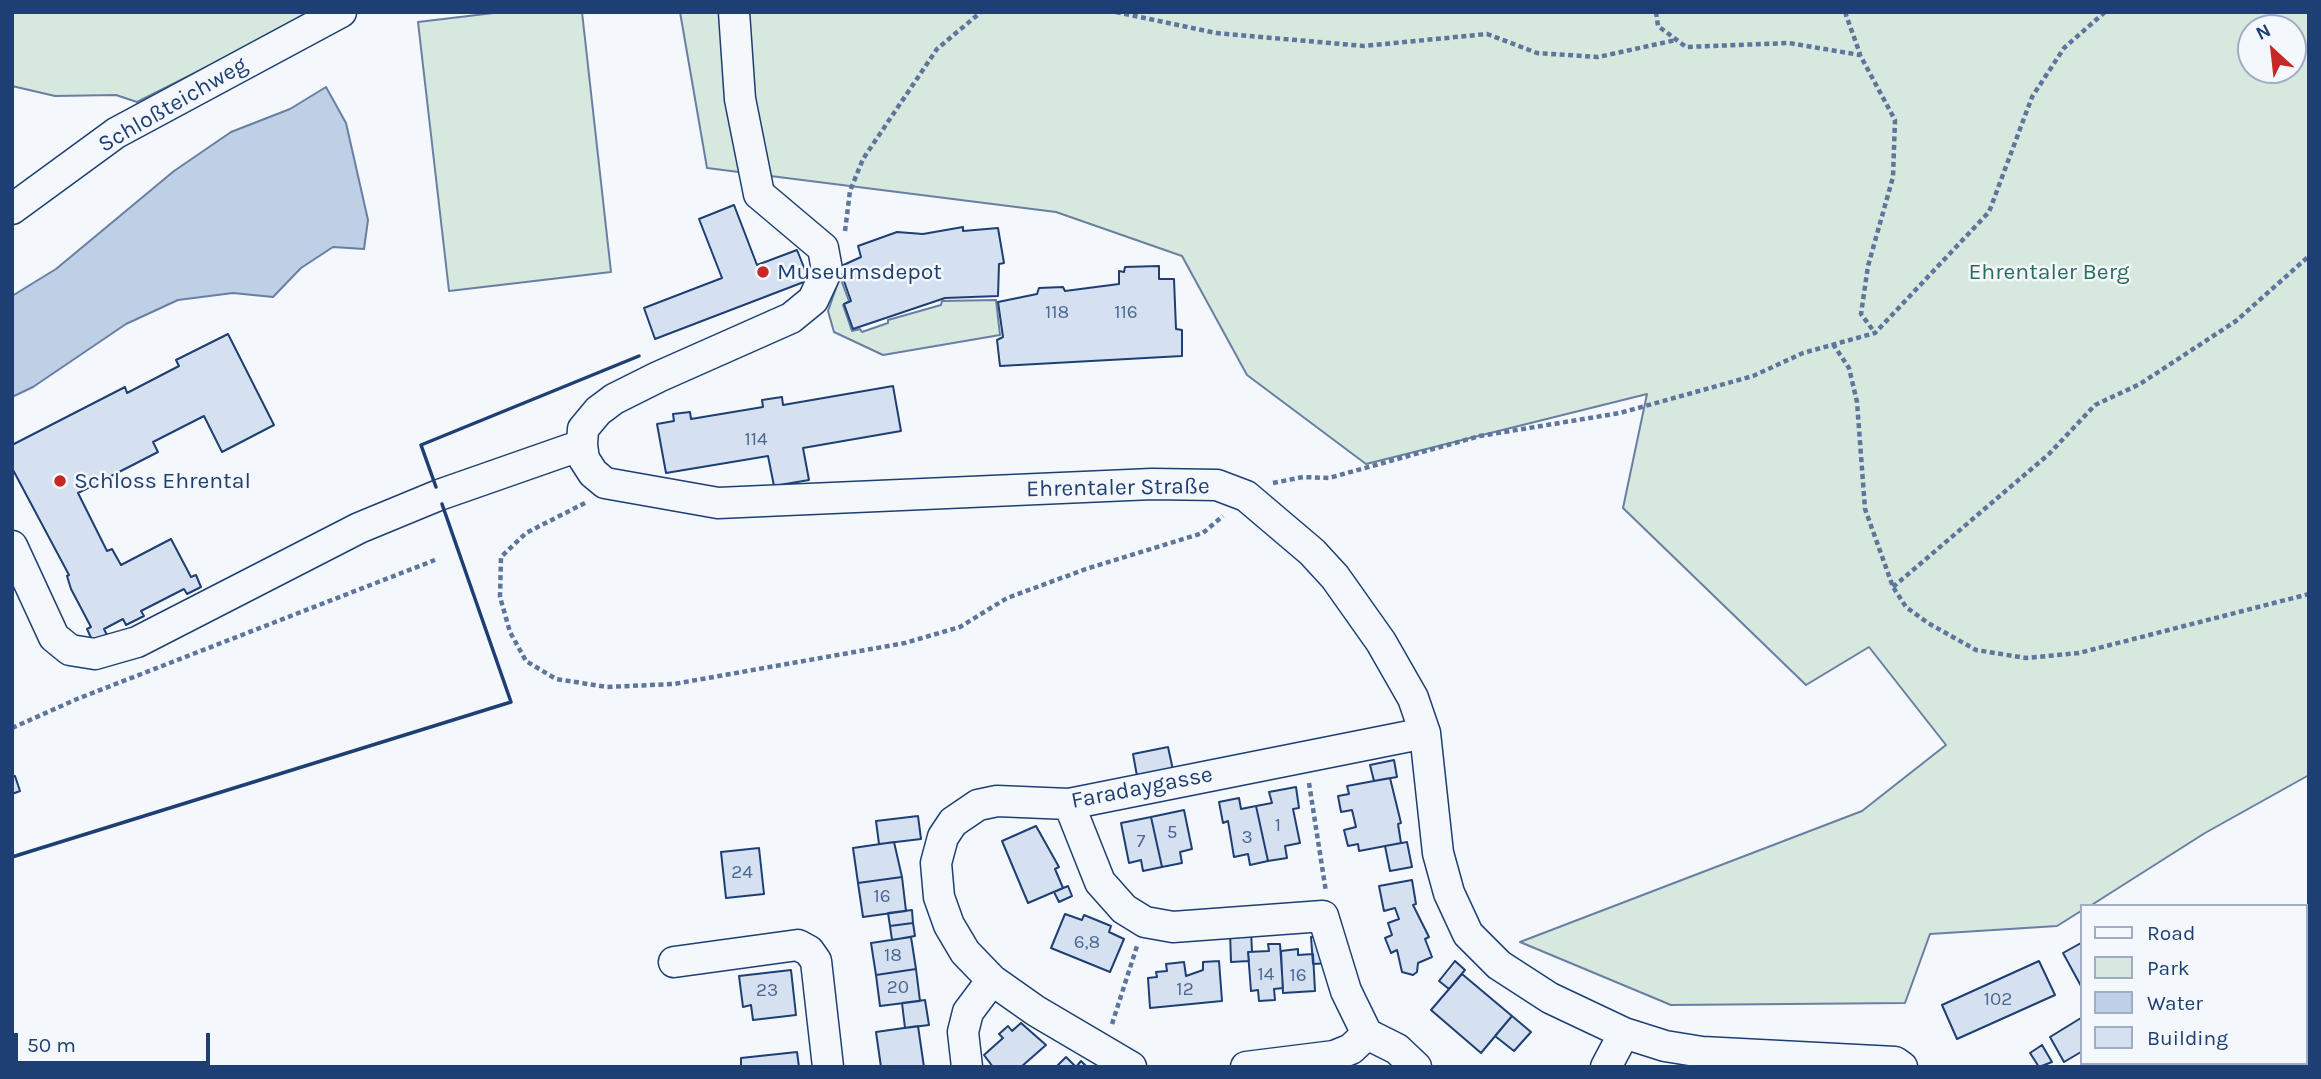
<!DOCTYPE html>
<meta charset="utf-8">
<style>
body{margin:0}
#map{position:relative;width:2321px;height:1079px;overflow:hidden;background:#f4f7fb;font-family:Karla,sans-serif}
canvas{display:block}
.frame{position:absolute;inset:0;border:14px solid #1d3f73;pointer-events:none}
.legend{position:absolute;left:2080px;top:904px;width:228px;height:161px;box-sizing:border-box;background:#f4f7fb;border:2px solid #9eadc5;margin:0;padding:9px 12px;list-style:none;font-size:21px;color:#1d3f73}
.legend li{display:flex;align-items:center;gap:14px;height:35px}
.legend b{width:35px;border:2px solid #9eadc5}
.north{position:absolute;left:2237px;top:14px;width:70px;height:70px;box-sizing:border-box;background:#f4f7fb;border:2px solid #9eadc5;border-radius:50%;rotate:333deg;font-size:19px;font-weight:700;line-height:28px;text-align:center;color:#1d3f73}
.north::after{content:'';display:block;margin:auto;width:24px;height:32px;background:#c62828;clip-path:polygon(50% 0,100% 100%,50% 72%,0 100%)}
.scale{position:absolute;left:14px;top:1033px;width:196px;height:32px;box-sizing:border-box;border:4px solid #1d3f73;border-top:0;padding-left:9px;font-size:21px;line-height:24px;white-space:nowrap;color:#1d3f73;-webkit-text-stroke:5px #f4f7fb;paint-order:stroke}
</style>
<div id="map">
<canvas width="2321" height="1079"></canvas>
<div class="frame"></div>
<ul class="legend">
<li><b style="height:9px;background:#f4f7fb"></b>Road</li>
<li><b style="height:19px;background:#d7e8df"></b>Park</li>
<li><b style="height:19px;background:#bed0e5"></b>Water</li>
<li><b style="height:19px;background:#d5e0f0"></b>Building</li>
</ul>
<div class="north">N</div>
<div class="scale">50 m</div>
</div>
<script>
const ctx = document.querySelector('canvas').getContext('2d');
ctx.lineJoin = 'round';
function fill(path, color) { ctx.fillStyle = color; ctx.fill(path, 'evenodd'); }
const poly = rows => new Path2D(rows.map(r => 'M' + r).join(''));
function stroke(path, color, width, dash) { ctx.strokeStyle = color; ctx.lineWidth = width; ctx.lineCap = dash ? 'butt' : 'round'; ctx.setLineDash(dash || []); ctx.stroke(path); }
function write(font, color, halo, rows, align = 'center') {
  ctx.font = font + ' Karla,sans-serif'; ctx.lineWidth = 5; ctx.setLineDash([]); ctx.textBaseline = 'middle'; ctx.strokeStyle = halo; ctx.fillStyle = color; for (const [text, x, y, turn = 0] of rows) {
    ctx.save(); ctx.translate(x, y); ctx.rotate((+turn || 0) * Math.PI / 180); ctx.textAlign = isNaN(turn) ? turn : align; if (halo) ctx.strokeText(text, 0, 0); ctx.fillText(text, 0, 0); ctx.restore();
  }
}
const green = poly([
 [12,12,316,12,137,102,116,95,55,96,12,86,12,12],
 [502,12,582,12,611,272,449,291,418,22,502,12],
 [680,12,2309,12,2309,775,2205,833,2090,906,2081,906,2081,911,2057,926,1930,934,1905,1003,1671,1005,1520,942,1862,811,1946,745,1869,647,1806,685,1623,508,1647,394,1366,464,1247,375,1182,256,1056,212,707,168,680,12],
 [2251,28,2293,28,2293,70,2251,70,2251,28],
 [840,277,849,301,843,305,852,331,860,329,862,332,888,323,888,320,941,305,942,301,996,300,1000,335,883,355,834,332,828,311,840,277]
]);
const water = poly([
 [326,87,346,123,368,220,364,249,333,247,301,268,273,297,233,293,178,300,126,324,33,387,12,397,12,296,56,269,174,171,231,132,290,109,326,87]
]);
const building = poly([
 [734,205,757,265,797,250,809,280,655,339,644,308,722,278,699,219,734,205],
 [963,227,963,231,998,228,1004,263,999,264,998,296,945,298,853,329,844,304,851,301,839,267,861,257,858,246,897,232,923,234,963,227],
 [1159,266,1159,279,1174,279,1176,329,1182,330,1182,356,1000,366,997,340,1003,337,998,302,1037,294,1039,288,1063,287,1065,291,1119,284,1119,271,1124,272,1125,267,1159,266],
 [228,334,274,425,222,452,204,416,153,442,158,452,78,493,107,551,112,549,121,565,171,539,191,577,196,575,201,587,187,594,184,589,141,611,144,616,126,625,123,619,104,629,107,635,93,642,87,629,91,627,71,589,67,576,69,575,12,468,12,445,125,387,127,393,179,366,176,360,228,334],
 [893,386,901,431,803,448,809,480,774,486,768,456,666,473,657,424,674,421,673,414,690,412,691,419,763,407,762,400,782,397,783,405,893,386],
 [1168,747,1173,770,1137,776,1133,754,1168,747],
 [1394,760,1397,777,1374,781,1370,765,1394,760],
 [15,776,20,791,12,794,12,777,15,776],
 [1390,778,1401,823,1398,824,1401,843,1359,851,1358,844,1348,846,1344,830,1356,827,1352,810,1341,812,1338,796,1349,794,1347,786,1390,778],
 [1296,787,1299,808,1293,809,1300,843,1285,846,1287,858,1268,861,1256,806,1272,803,1269,792,1296,787],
 [1239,798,1241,809,1256,806,1268,861,1250,865,1248,854,1234,857,1228,821,1223,823,1219,802,1239,798],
 [1184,810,1192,849,1180,852,1182,863,1162,867,1151,817,1184,810],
 [918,816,921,839,879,844,876,821,918,816],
 [1151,817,1162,867,1143,871,1141,860,1129,863,1121,823,1151,817],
 [1036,826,1059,867,1055,869,1063,888,1028,903,1002,841,1036,826],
 [894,842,902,877,858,883,853,848,894,842],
 [1407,842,1412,867,1390,871,1385,846,1407,842],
 [759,848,764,894,726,898,721,852,759,848],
 [902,877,906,911,863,917,858,883,902,877],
 [1412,880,1416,904,1413,905,1429,937,1425,939,1432,957,1418,963,1417,972,1413,975,1402,972,1397,950,1391,953,1385,938,1392,935,1388,923,1399,919,1395,908,1384,911,1379,886,1412,880],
 [1068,886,1072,896,1059,902,1054,892,1068,886],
 [912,910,913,923,890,926,888,913,912,910],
 [1065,914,1082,920,1084,915,1111,926,1109,932,1124,939,1110,972,1051,948,1065,914],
 [913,923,915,936,892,940,890,926,913,923],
 [1251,930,1252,952,1248,952,1249,961,1231,962,1230,932,1251,930],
 [1328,936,1330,963,1313,964,1311,937,1328,936],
 [911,937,916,969,876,975,871,943,911,937],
 [2081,943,2081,986,2063,953,2081,943],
 [1268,944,1280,944,1283,988,1274,989,1275,1000,1259,1001,1258,990,1251,991,1248,952,1269,951,1268,944],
 [1298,949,1298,955,1313,954,1315,991,1283,993,1281,951,1298,949],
 [1219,961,1222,1001,1150,1008,1148,978,1157,977,1156,972,1167,971,1166,964,1184,962,1186,976,1203,970,1203,962,1219,961],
 [1455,961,1465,970,1449,989,1439,981,1455,961],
 [2039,961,2055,995,1957,1039,1942,1005,2039,961],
 [916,969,920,1001,880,1006,876,975,916,969],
 [791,970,796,1015,753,1020,751,1005,743,1007,739,976,791,970],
 [1462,974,1512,1016,1481,1053,1431,1010,1462,974],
 [925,1000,929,1025,905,1028,902,1003,925,1000],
 [1512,1016,1531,1032,1514,1051,1495,1036,1512,1016],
 [2081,1018,2081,1052,2064,1062,2050,1037,2081,1018],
 [1021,1023,1046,1045,1021,1067,993,1067,984,1055,1003,1038,999,1034,1008,1026,1012,1031,1021,1023],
 [918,1026,924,1067,881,1067,876,1032,918,1026],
 [2042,1045,2052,1062,2039,1067,2030,1053,2042,1045],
 [797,1052,799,1067,741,1067,741,1058,797,1052],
 [1066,1057,1076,1067,1081,1061,1087,1067,1056,1067,1066,1057]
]);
const path = poly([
 [1116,12,1216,33,1364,46,1487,34,1537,53,1598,57,1676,40],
 [1656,12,1658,26,1686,47,1789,43,1860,55,1895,120,1893,177,1868,266,1861,314,1875,333],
 [1845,12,1860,54],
 [845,231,850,191,863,159,937,49,981,12],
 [1833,344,1849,368,1857,402,1865,509,1893,587,1906,607,1928,623,1976,650,2026,658,2079,653,2309,594],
 [1273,483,1303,477,1329,478,1480,436,1620,413,1753,376,1803,353,1875,333,1989,212,2032,97,2064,48,2105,12],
 [585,503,526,533,501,557,500,597,510,632,526,661,556,679,607,687,674,684,905,643,960,627,1007,598,1086,569,1203,533,1223,516],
 [1893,587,2049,454,2095,405,2140,384,2236,321,2309,256],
 [12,728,77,699,435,560],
 [1309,783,1326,892],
 [1112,1024,1137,946]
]);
const minor = poly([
 [734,12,740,99,759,194,823,248,827,270,813,300,791,318,658,377,614,399,598,411,583,429,582,445,584,459,593,473,605,483,718,503,1152,484,1217,485,1246,496,1312,552,1335,577,1381,642,1413,698,1425,733,1438,853,1449,893,1468,934,1499,965,1550,998,1624,1033,1665,1046,1702,1052,1895,1062,1902,1067],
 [12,209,116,133,341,12],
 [12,546,54,637,70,650,95,654,137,642,359,528,439,495,582,445],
 [1069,804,1100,882,1124,909,1145,922,1173,927,1323,916,1346,991,1367,1034,1351,1049,1334,1056,1246,1067],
 [674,962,798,945,809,951,816,961,828,1067],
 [1367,1034,1397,1049,1416,1067],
 [967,1067,963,1032,968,1012,992,980],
 [1131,1067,1036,1011,992,980,965,952,949,925,939,897,936,863,943,837,953,822,978,805,997,801,1069,804,1425,733],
 [1606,1067,1624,1033]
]);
const wall = poly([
 [436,487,421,445,639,356],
 [12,857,511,702,442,504]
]);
const markers = [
 [763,272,7,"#c62828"],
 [60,481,7,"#c62828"]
];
const numberNames = [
 ["118",1057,313],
 ["116",1126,313],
 ["114",756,440],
 ["1",1278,826],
 ["5",1172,833],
 ["3",1247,838],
 ["7",1141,842],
 ["24",742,873],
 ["16",882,897],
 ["6,8",1087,943],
 ["18",893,956],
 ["14",1266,975],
 ["16",1298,976],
 ["20",898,988],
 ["12",1185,990],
 ["23",767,991],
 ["102",1998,1000]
];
const streetNames = [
 ["Schloßteichweg",173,105,-30],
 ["Ehrentaler Straße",1118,488,-1],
 ["Faradaygasse",1142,788,-11]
];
const poiNames = [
 ["Museumsdepot",777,272],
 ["Schloss Ehrental",74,481]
];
const parkNames = [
 ["Ehrentaler Berg",2049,272]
];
fill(green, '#d7e8df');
stroke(green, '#687fa3', 2);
fill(water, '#bed0e5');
stroke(water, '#687fa3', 2);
fill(building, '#d5e0f0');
stroke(building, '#1d3f73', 2);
stroke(minor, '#1d3f73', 33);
stroke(path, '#5e769c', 4.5, [5, 3.5]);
stroke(minor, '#f4f7fb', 30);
stroke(wall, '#1d3f73', 3.5);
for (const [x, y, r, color] of markers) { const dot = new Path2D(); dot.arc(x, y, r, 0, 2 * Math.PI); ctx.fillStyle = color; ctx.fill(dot); stroke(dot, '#f4f7fb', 2.5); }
write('19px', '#4b6792', null, numberNames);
write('23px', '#1d3f73', '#f4f7fb', streetNames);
write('23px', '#1d3f73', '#f4f7fb', poiNames, 'left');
write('23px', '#2c6c60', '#f4f7fb', parkNames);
</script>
